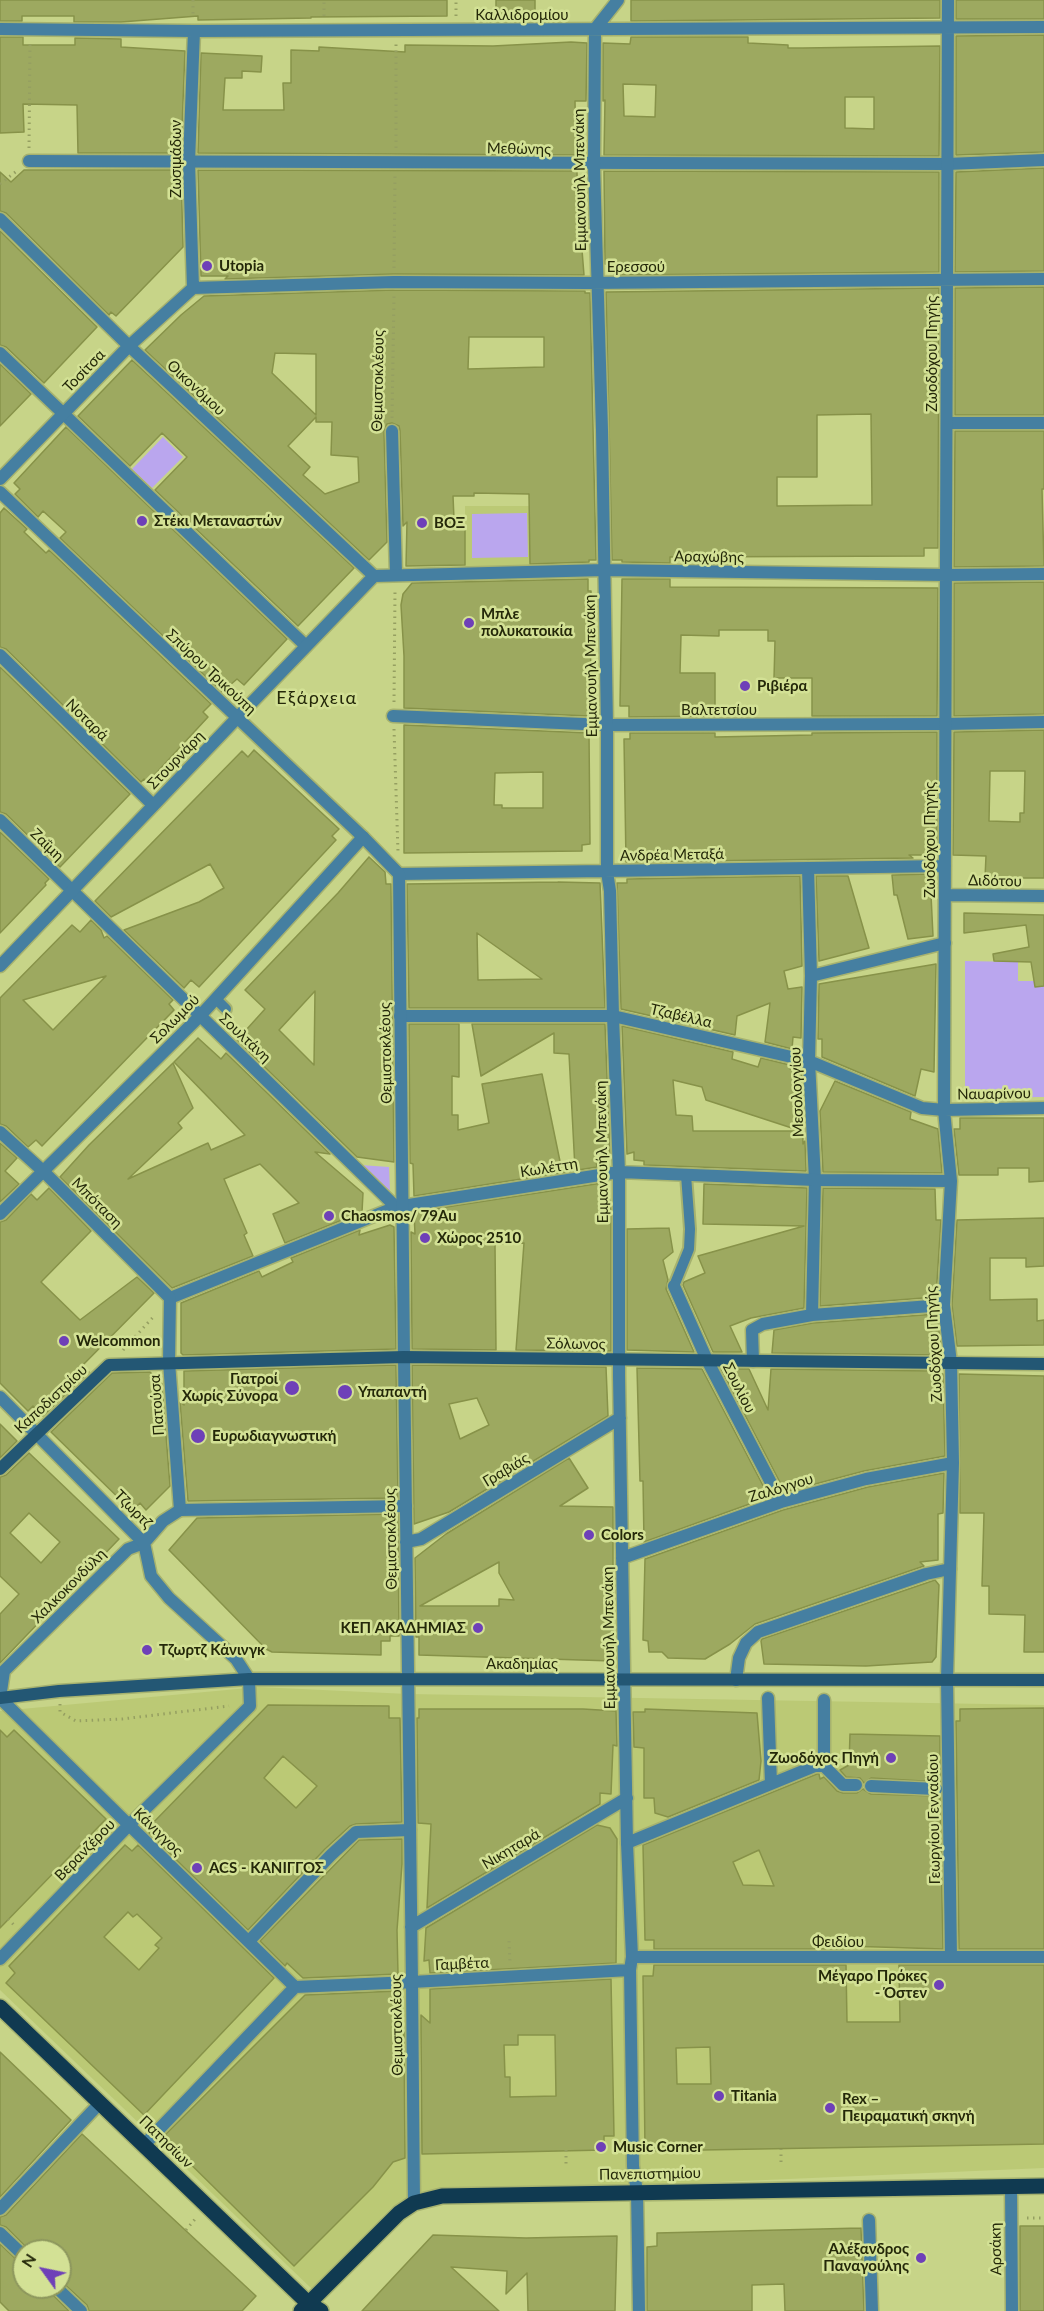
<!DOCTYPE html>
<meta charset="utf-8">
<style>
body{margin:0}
#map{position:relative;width:1044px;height:2311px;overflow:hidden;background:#c7d488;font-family:Lato,sans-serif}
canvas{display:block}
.north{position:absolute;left:12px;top:2239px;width:60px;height:60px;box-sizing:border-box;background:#d3e195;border:2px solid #8d975d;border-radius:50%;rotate:303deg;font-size:16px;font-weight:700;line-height:24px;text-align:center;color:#242809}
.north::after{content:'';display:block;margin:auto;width:21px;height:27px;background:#6e40b8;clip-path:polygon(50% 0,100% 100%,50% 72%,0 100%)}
</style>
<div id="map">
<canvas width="1044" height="2311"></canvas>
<div class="north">N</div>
</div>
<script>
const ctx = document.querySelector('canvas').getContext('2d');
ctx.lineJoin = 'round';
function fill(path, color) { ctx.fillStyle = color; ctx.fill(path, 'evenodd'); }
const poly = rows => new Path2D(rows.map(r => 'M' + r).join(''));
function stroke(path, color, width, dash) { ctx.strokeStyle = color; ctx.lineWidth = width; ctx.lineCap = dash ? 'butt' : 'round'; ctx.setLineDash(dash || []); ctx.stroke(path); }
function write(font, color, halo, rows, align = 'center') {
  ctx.font = font + ' Lato,sans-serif'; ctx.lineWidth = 5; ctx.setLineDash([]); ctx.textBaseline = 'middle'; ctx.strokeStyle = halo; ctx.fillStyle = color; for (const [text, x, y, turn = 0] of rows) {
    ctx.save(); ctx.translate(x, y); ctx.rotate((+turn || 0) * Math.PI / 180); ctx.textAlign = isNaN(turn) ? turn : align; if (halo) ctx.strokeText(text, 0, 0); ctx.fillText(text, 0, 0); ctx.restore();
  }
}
const built = poly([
 [465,506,577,506,589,519,589,569,465,568],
 [259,1687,408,1694,1044,1705,1044,2168,417,2195,391,2208,312,2289,0,1990,0,1711]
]);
const green = poly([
 [163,437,183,457,152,488,132,469],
 [527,513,528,557,472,558,472,514],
 [965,961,1018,962,1018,981,1044,981,1044,1097,965,1098],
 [360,1165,389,1167,390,1192]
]);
const building = poly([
 [0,0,447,0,447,16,311,17,311,18,198,20,198,16,121,22,74,22,74,16,22,16,22,21,0,21,0,0],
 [496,0,535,0,535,16,496,16,496,0],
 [631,0,940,0,940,18,631,21,631,0],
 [956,0,1044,0,1044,19,956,19,956,0],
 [1044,35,1044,152,956,155,956,36,1044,35],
 [0,37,23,37,23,45,75,45,75,38,121,39,121,47,185,51,181,153,78,153,77,105,23,104,24,132,0,133,0,37],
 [631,37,748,37,748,43,788,45,788,48,803,48,940,46,939,156,604,155,605,100,603,101,603,43,630,44,631,37],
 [623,84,656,85,655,117,624,116,623,84],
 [845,97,874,97,874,129,845,128,845,97],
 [571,42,587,43,586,101,575,101,576,155,198,153,201,53,262,56,261,72,242,71,242,78,225,78,223,110,284,110,283,83,291,83,291,50,319,51,319,47,405,52,405,45,493,46,571,42],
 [1044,168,1044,271,955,272,956,172,1044,168],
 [24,170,181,170,183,247,116,316,111,312,109,315,6,213,0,211,0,172,11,182,24,170],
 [198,170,577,171,578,250,582,250,584,275,394,274,225,279,228,276,201,276,198,170],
 [604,171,939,172,939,272,614,275,614,264,605,264,604,171],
 [0,231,97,327,44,383,6,347,0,345,0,231],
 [1044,287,1044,415,955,415,955,288,1044,287],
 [939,288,938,548,924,548,924,556,670,557,670,563,622,562,622,560,612,560,606,292,939,288],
 [871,414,872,505,777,506,777,477,817,477,817,415,871,414],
 [394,290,585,291,585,293,590,293,596,560,589,560,589,562,530,564,529,494,474,493,474,496,453,496,454,519,465,530,465,565,406,566,407,522,403,526,400,431,399,426,392,423,387,424,384,431,387,542,369,560,145,350,181,315,204,296,394,290],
 [469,337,544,337,544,367,468,369,469,337],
 [275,353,316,354,316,415,272,373,275,353],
 [316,417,316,422,332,422,331,455,358,457,359,482,325,494,303,475,310,467,288,446,316,417],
 [132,360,354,568,298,626,155,490,187,457,162,433,130,466,78,416,132,360],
 [0,364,31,394,0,426,0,364],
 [66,427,287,639,244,685,237,679,222,692,60,538,66,532,43,511,38,517,15,494,20,489,14,483,66,427],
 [955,431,1044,431,1044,489,1042,489,1044,566,954,567,955,431],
 [4,508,27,529,24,532,46,553,49,550,211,704,203,712,208,717,147,783,144,779,141,782,6,649,0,647,0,513,4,508],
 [588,579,588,591,591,591,591,645,589,716,404,708,404,656,401,605,403,594,412,583,588,579],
 [622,579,670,579,670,587,938,588,937,716,812,716,812,678,774,678,775,641,768,641,768,630,719,630,719,636,681,635,680,673,715,673,715,716,629,717,629,706,620,706,622,579],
 [1044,582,1044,714,954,716,954,583,1044,582],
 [0,667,130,794,60,867,6,814,0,812,0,667],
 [404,725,589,733,590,844,582,845,582,851,404,853,404,725],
 [543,772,543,808,502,808,502,805,494,805,495,773,543,772],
 [1044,730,1044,878,985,878,986,856,953,855,954,732,1044,730],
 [990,771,1025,771,1024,813,1020,813,1020,822,989,821,990,771],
 [937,732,937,855,909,855,913,858,626,862,624,739,630,739,630,733,715,733,715,737,812,735,812,733,937,732],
 [254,750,339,829,332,836,336,840,199,987,191,980,184,988,124,930,199,902,224,888,210,864,111,917,95,901,242,751,248,757,254,750],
 [0,832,49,879,45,883,46,885,0,933,0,832],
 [369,857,385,872,386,884,391,884,394,1162,357,1157,237,1040,265,1009,245,990,338,893,369,857],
 [315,991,314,1065,279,1030,315,991],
 [930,874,933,936,908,939,897,895,894,895,892,875,930,874],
 [800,876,802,966,784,971,788,989,802,987,801,1038,793,1037,792,1049,765,1042,770,1003,737,1016,735,1035,621,1009,617,883,627,883,627,879,800,876],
 [816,876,848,876,869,948,819,961,816,876],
 [558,882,600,883,605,1008,409,1008,407,884,558,882],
 [477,933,542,979,478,980,477,933],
 [964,913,1044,915,1044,986,1035,987,1031,962,994,961,993,954,1029,947,1026,925,964,933,964,913],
 [91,920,101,930,104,938,107,936,173,1000,169,1004,174,1010,42,1146,36,1140,28,1147,6,1126,0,1124,0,998,72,925,80,932,91,920],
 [106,976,53,1030,23,1000,106,976],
 [936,964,934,1072,921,1069,915,1096,822,1057,822,1039,818,1039,819,984,936,964],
 [409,1024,459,1024,459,1077,452,1076,452,1115,458,1115,458,1130,489,1123,482,1084,542,1074,562,1171,575,1169,569,1054,554,1053,554,1033,481,1076,472,1024,605,1024,610,1157,596,1161,597,1167,414,1196,413,1164,410,1163,409,1024],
 [622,1026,733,1052,732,1059,758,1067,761,1058,790,1065,790,1069,801,1070,803,1144,805,1141,806,1171,644,1165,644,1161,634,1160,634,1152,627,1154,622,1026],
 [673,1080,702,1087,706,1100,801,1131,693,1131,692,1116,676,1115,673,1080],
 [198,1038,221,1059,226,1053,330,1154,315,1152,363,1193,362,1212,285,1243,273,1214,299,1203,260,1164,224,1179,247,1233,244,1235,253,1256,172,1288,60,1177,89,1145,173,1063,193,1108,178,1123,182,1128,128,1179,208,1143,211,1150,245,1135,174,1062,198,1038],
 [835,1081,911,1112,910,1119,938,1129,942,1173,823,1172,820,1111,835,1081],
 [960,1118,1044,1118,1044,1181,1029,1182,1029,1168,998,1168,998,1175,959,1175,954,1129,960,1129,960,1118],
 [0,1143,17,1158,5,1171,19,1184,0,1202,0,1143],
 [602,1183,605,1197,609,1196,611,1210,611,1351,516,1350,524,1243,495,1244,496,1350,412,1349,411,1232,415,1234,414,1212,602,1183],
 [704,1184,807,1188,804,1308,751,1318,730,1326,742,1352,713,1352,683,1285,684,1282,705,1273,698,1256,804,1226,703,1224,704,1184],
 [49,1188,91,1231,41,1282,80,1320,137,1277,154,1293,75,1373,89,1372,43,1416,33,1406,28,1411,0,1383,0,1222,6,1220,31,1194,37,1200,49,1188],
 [823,1188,935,1189,936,1220,941,1220,936,1297,820,1306,823,1188],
 [1044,1218,1044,1266,1026,1267,1026,1258,990,1258,990,1300,1037,1299,1037,1321,1044,1320,1044,1345,957,1346,952,1305,957,1220,1044,1218],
 [390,1225,394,1227,396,1349,183,1355,181,1353,181,1303,259,1271,262,1277,293,1262,291,1258,360,1230,359,1235,390,1225],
 [669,1228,673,1252,663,1260,668,1280,666,1289,694,1352,627,1350,627,1229,669,1228],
 [937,1314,941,1346,938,1346,938,1355,772,1353,774,1330,813,1323,937,1314],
 [396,1365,398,1498,188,1501,180,1402,184,1405,184,1371,396,1365],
 [412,1365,606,1367,608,1416,449,1512,414,1524,412,1365],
 [477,1398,489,1425,460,1439,449,1404,477,1398],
 [637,1368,702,1369,769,1497,644,1542,643,1481,640,1481,637,1368],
 [721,1369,749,1369,768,1410,771,1369,938,1371,938,1374,943,1374,945,1456,864,1471,785,1492,721,1369],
 [150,1372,162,1384,170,1486,146,1510,140,1503,132,1511,51,1432,112,1373,150,1372],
 [959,1374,1044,1376,1044,1652,1024,1652,1025,1615,989,1614,989,1586,982,1586,984,1513,960,1513,959,1374],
 [0,1424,17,1441,0,1458,0,1424],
 [29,1453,119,1539,0,1663,0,1614,19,1594,0,1576,0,1477,6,1475,29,1453],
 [29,1513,60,1542,41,1563,10,1533,29,1513],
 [569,1458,588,1488,560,1506,613,1507,613,1661,419,1655,419,1637,416,1637,415,1558,446,1534,569,1458],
 [499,1562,499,1573,514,1600,499,1599,499,1606,420,1606,499,1562],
 [944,1473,943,1513,938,1514,938,1560,920,1562,924,1566,755,1624,730,1644,705,1659,668,1658,662,1652,649,1652,648,1641,643,1640,645,1559,783,1510,868,1487,944,1473],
 [398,1514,399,1636,390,1636,390,1641,381,1641,381,1655,272,1652,266,1649,169,1550,197,1518,398,1514],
 [935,1580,939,1585,936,1657,932,1662,866,1666,764,1664,761,1641,762,1639,935,1580],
 [268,1705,389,1706,389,1718,400,1718,402,1822,356,1824,350,1826,325,1849,248,1930,149,1833,152,1831,148,1828,268,1705],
 [283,1756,317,1786,296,1808,264,1778,283,1756],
 [1044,1708,1044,1949,959,1949,956,1721,960,1721,960,1709,1044,1708],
 [419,1709,583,1709,616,1711,617,1746,613,1745,611,1794,600,1793,600,1804,427,1908,431,1824,418,1823,417,1718,419,1718,419,1709],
 [645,1709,757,1713,761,1761,759,1780,668,1817,655,1813,654,1798,644,1798,644,1748,634,1747,633,1712,645,1712,645,1709],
 [0,1730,7,1737,14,1730,106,1819,0,1928,0,1730],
 [850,1734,940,1736,940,1782,871,1778,864,1783,860,1778,846,1777,840,1770,849,1765,850,1734],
 [817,1774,819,1774,820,1779,824,1777,837,1791,843,1793,857,1793,863,1789,871,1794,940,1796,943,1949,846,1946,846,1949,654,1949,654,1940,645,1940,643,1845,817,1774],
 [759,1850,774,1886,743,1885,733,1862,759,1850],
 [597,1825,610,1828,617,1839,616,1963,430,1973,429,1960,424,1961,426,1928,597,1825],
 [402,1839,402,1864,397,1930,398,1974,303,1978,287,1963,285,1966,260,1941,359,1840,402,1839],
 [125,1845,132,1851,138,1845,274,1978,144,2115,6,1983,15,1973,9,1966,125,1845],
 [128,1912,133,1917,137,1914,162,1938,155,1945,159,1948,139,1970,104,1937,128,1912],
 [654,1965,846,1965,847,2022,900,2022,899,1965,1044,1965,1044,2144,645,2151,643,1976,653,1976,654,1965],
 [710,2047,711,2084,677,2084,676,2048,710,2047],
 [611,1979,614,2136,604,2136,604,2150,422,2154,421,2029,421,2015,430,2023,430,1989,611,1979],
 [518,2035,555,2035,556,2096,510,2097,510,2077,505,2077,504,2045,518,2045,518,2035],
 [398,1991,399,2032,404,2032,405,2158,393,2162,373,2187,294,2266,163,2137,305,1995,398,1991],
 [0,2052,71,2120,0,2197,0,2052],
 [82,2134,256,2296,242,2311,89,2311,87,2305,60,2280,60,2251,30,2251,6,2227,0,2225,0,2217,6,2215,82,2134],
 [1020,2226,1044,2226,1044,2311,1020,2311,1020,2226],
 [861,2228,864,2311,785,2311,784,2284,752,2285,752,2311,647,2311,647,2247,657,2246,657,2233,861,2228],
 [433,2235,526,2238,617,2236,615,2311,528,2311,527,2273,506,2294,507,2271,451,2267,499,2311,362,2311,433,2235],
 [0,2244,21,2264,17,2268,24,2275,24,2287,37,2287,45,2295,49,2291,69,2311,9,2311,0,2302,0,2244]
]);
const path = poly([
 [193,0,193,17],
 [324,16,324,0],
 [456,16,456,0],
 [29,148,30,43],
 [396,148,396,44],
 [0,184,18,170],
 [394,268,395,176],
 [392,418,394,296],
 [394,702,395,591],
 [394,729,398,852],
 [123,1350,155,1315],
 [60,1704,60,1712,76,1721,122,1719,229,1706],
 [8,1919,14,1925],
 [509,1941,510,1963],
 [566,2150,566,2165],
 [781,2162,781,2149],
 [1027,2218,1044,2218],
 [186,2230,196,2218]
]);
const service = poly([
 [216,999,226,1009],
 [674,1286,689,1249,690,1229,686,1175]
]);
const pedestrian = poly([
 [29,161,947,164,1044,160],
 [0,353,306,646],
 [947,423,1044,423],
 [392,431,396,574],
 [393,716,607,725,946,724,1044,722],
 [808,868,811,976,809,1061,815,1180,812,1315],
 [811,976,945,943],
 [613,1016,809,1061,922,1108,944,1110],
 [170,1298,396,1207],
 [753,1361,752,1330,763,1324,812,1315,944,1305],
 [180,1510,406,1506],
 [249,1679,250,1706,129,1825,295,1987],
 [736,1680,739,1658,746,1643,758,1632,926,1574,950,1569],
 [0,1698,4,1671,128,1549,144,1543],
 [824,1766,824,1700],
 [771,1784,815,1766,824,1766,843,1785,856,1785],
 [871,1786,936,1789],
 [627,1843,771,1784,768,1698],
 [249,1941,331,1855,356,1832,410,1830],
 [295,1987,412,1982,414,2203],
 [144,2145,295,1987],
 [0,2209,100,2103],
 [869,2220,872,2311],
 [0,2233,24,2256],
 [56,2287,81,2311]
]);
const minor = poly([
 [618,0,595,29,594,165,602,430,607,725,607,872,610,891,613,1016,619,1172,619,1376,627,1843,632,1957,630,1970,633,2166,637,2192,639,2311],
 [948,0,944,1110,951,1181,944,1305,951,1363,953,1463,947,1679,951,1957],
 [0,29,194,31,1044,27],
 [0,219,129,346,374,576],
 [193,288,394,282,588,283,1044,279],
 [193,288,189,162,194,31],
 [0,479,129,346,193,288],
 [374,576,604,570,946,575,1044,574],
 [0,655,153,805],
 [237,718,374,576],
 [0,820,396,1207,619,1172,815,1180,951,1181],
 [399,874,945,866],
 [945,895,1044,896],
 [400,1016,613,1016],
 [944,1110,1044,1108],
 [0,1132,43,1171,170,1298,169,1362,180,1510,163,1521,144,1543],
 [0,1214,200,1016,363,837],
 [674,1286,707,1360,781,1502],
 [404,1357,412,1982,630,1970],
 [0,1397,144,1543,151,1576,169,1598,236,1659,249,1679],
 [406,1542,421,1539,620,1418],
 [622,1558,781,1502,866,1479,953,1463],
 [0,1698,129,1825,0,1959],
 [411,1927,627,1798],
 [632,1957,1044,1957],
 [1011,2186,1012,2311]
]);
const tertiary = poly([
 [0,492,363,837,399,874,404,1357],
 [0,966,237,718]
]);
const secondary = poly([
 [0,1469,109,1365,404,1357,1044,1364],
 [0,1698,59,1691,249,1679,1044,1680]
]);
const primary = poly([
 [0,2007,308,2303,321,2311],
 [301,2311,399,2213,414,2203,442,2196,1044,2186]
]);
const markers = [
 [207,266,6,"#6e40b8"],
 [142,521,6,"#6e40b8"],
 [422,523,6,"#6e40b8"],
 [469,623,6,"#6e40b8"],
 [745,686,6,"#6e40b8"],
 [329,1216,6,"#6e40b8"],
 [425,1238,6,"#6e40b8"],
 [64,1341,6,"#6e40b8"],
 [292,1388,8,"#6e40b8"],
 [345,1392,8,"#6e40b8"],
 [198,1436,8,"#6e40b8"],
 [589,1535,6,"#6e40b8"],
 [478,1628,6,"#6e40b8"],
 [147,1650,6,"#6e40b8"],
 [891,1758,6,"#6e40b8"],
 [197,1868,6,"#6e40b8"],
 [939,1985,6,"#6e40b8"],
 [719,2096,6,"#6e40b8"],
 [830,2108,6,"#6e40b8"],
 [601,2147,6,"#6e40b8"],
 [921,2258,6,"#6e40b8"]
];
const streetNames = [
 ["Καλλιδρομίου",522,15],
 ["Μεθώνης",519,149,1],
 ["Ζωσιμάδων",176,159,-90],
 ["Εμμανουήλ Μπενάκη",580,180,-91],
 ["Ερεσσού",636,267],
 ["Ζωοδόχου Πηγής",932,354,-90],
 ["Τοσίτσα",84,371,-46],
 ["Θεμιστοκλέους",378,381,-89],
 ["Οικονόμου",196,388,43],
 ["Αραχώβης",709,557,1],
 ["Εμμανουήλ Μπενάκη",591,666,-91],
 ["Σπύρου Τρικούπη",211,672,43],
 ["Βαλτετσίου",719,710],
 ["Νοταρά",87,720,44],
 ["Στουρνάρη",176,760,-46],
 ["Ζωοδόχου Πηγής",930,840,-90],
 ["Ζαΐμη",47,845,44],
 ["Ανδρέα Μεταξά",672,855,-1],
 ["Διδότου",995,881,1],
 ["Τζαβέλλα",681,1016,13],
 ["Σολωμού",175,1019,-45],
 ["Σουλτάνη",245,1038,43],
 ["Θεμιστοκλέους",386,1053,-91],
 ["Μεσολογγίου",797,1092,-92],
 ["Ναυαρίνου",994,1094,-1],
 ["Εμμανουήλ Μπενάκη",602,1152,-91],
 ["Κωλέττη",549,1168,-9],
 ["Μπόταση",97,1203,45],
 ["Σόλωνος",576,1344,1],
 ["Ζωοδόχου Πηγής",934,1344,-93],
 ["Σουλίου",739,1388,63],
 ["Καποδιστρίου",51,1399,-43],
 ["Πατούσα",157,1405,-94],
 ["Γραβιάς",506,1470,-31],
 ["Ζαλόγγου",781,1488,-17],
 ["Τζωρτζ",133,1509,45],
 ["Θεμιστοκλέους",391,1539,-91],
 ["Χαλκοκονδύλη",69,1586,-45],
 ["Εμμανουήλ Μπενάκη",609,1638,-91],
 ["Ακαδημίας",522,1664],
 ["Γεωργίου Γενναδίου",934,1819,-91],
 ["Κάνιγγος",158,1832,44],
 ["Νικηταρά",511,1849,-31],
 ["Βερανζέρου",85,1850,-46],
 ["Φειδίου",838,1942],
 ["Γαμβέτα",462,1964,-3],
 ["Θεμιστοκλέους",397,2025,-91],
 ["Πατησίων",166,2142,44],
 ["Πανεπιστημίου",650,2174,-1],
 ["Αρσάκη",996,2249,-91]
];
const poiNames = [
 ["Utopia",219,266],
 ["Στέκι Μεταναστών",154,521],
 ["ΒΟΞ",434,523],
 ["Μπλε",481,614],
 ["πολυκατοικία",481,631],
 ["Ριβιέρα",757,686],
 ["Chaosmos/ 79Au",341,1216],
 ["Χώρος 2510",437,1238],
 ["Welcommon",76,1341],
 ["Γιατροί",278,1379,"right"],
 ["Χωρίς Σύνορα",278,1396,"right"],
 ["Υπαπαντή",358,1392],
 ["Ευρωδιαγνωστική",212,1436],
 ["Colors",601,1535],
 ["ΚΕΠ ΑΚΑΔΗΜΙΑΣ",466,1628,"right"],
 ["Τζωρτζ Κάνινγκ",159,1650],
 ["Ζωοδόχος Πηγή",879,1758,"right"],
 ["ACS - ΚΑΝΙΓΓΟΣ",209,1868],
 ["Μέγαρο Πρόκες",927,1976,"right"],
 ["- Όστεν",927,1993,"right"],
 ["Titania",731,2096],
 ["Rex –",842,2099],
 ["Πειραματική σκηνή",842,2116],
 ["Music Corner",613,2147],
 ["Αλέξανδρος",909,2249,"right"],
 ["Παναγούλης",909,2266,"right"]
];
const quarterNames = [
 ["Εξάρχεια",317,698]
];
fill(built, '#bbc975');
fill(green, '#baa6ee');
fill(building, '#9da960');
stroke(building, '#879249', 1.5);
stroke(service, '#a6b26f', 14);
stroke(pedestrian, '#a6b26f', 15);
stroke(minor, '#a6b26f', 15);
stroke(tertiary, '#a6b26f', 15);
stroke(secondary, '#a6b26f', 15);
stroke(primary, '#a6b26f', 18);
stroke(path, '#959f61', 3, [1.5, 4.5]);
stroke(service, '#457fa1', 10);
stroke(pedestrian, '#457fa1', 12);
stroke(minor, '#457fa1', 12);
stroke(tertiary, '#457fa1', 12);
stroke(secondary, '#235774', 12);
stroke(primary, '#103a51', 15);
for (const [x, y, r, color] of markers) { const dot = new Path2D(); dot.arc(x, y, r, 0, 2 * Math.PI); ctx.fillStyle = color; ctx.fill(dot); stroke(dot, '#d3e195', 2); }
write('15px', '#242809', '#d3e195', streetNames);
write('bold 15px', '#242809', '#d3e195', poiNames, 'left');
ctx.letterSpacing = '1.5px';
write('18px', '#242809', '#d3e195', quarterNames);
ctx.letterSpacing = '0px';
</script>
